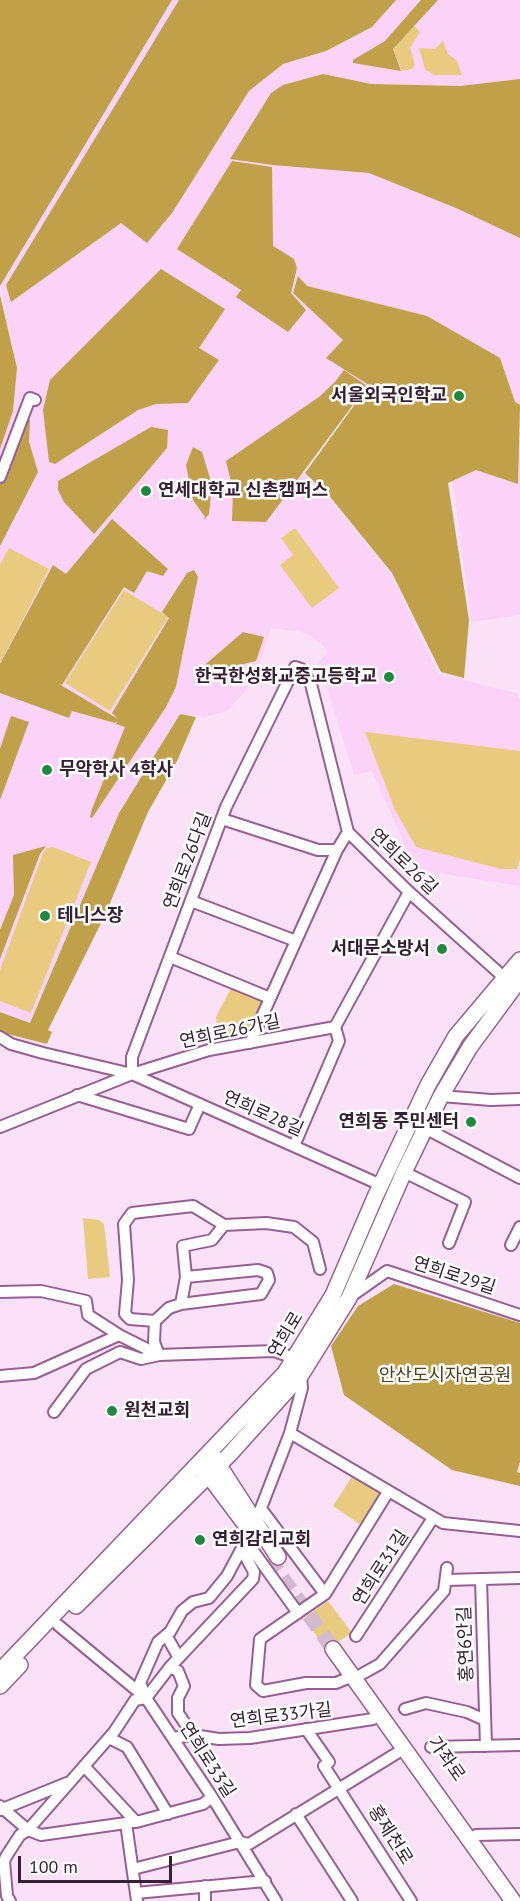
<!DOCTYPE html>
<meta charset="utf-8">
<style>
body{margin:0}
#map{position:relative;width:520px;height:1901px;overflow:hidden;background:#fae1f7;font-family:"PT Sans",sans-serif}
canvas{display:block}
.scale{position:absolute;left:18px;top:1856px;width:154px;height:27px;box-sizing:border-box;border:3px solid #372036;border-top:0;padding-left:8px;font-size:18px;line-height:21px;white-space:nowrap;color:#372036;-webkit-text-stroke:4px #fff;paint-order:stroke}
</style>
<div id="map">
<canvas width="520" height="1901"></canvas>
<div class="scale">100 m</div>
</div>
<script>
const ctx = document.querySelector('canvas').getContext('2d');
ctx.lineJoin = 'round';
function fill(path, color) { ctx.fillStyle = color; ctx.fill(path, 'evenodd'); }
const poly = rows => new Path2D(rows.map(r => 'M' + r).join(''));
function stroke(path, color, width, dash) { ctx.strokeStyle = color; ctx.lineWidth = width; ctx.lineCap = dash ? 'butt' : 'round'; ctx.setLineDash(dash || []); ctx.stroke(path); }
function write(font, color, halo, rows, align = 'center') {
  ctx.font = font + ' "PT Sans","Noto Sans KR",sans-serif'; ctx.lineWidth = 5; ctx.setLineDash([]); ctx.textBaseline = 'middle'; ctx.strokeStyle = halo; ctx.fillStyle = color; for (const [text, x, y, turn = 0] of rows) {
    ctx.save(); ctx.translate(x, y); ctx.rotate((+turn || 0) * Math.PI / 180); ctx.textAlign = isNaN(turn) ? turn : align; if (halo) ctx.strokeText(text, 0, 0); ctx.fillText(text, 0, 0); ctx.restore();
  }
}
const built = poly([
 [172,0,520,0,520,615,471,622,444,411,350,381,301,470,328,497,390,573,439,674,516,693,520,700,520,886,421,870,406,858,406,847,372,771,354,775,319,662,328,652,321,643,302,632,271,628,255,677,247,689,227,711,205,717,180,713,118,813,30,1022,0,1011,0,449,13,411,17,368,0,286]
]);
const green = poly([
 [414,26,420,32,410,48,415,65,412,69,402,71,393,49],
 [443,41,448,54,457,61,462,75,434,75,425,69,419,48,435,49],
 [295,528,339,588,312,608,280,565,293,555,281,538],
 [9,548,49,569,0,663,0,564],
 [124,590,168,617,110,711,65,683],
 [365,732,520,751,520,859,517,869,501,869,416,847,395,810],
 [53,847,91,862,31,1013,0,1001,0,970,43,853,47,848],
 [232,986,264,1000,248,1033,220,1038,216,1017],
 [83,1218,99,1220,104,1224,110,1277,88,1279],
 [353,1475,382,1494,361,1525,333,1506],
 [328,1601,352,1633,325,1650,305,1617]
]);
const forest = poly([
 [0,0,172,0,0,286],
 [179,0,396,0,372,27,326,51,283,64,249,91,172,213,147,243,121,223,11,302,6,285],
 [421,0,438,0,393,49,401,71,353,63,353,60,385,41],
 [323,74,371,84,460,86,520,79,520,238,456,208,369,173,273,165,230,159,271,93,283,85],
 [232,161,272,167,273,246,294,259,297,268,291,293,306,310,288,332,236,297,241,290,177,249],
 [161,269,225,309,199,348,219,360,188,403,156,404,138,410,55,464,49,462,43,410,50,380],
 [298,276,307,286,427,316,500,358,515,402,520,405,518,484,476,470,448,483,469,620,464,678,441,672,392,573,331,498,305,473,369,385,326,358,343,340,293,293],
 [0,295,17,368,13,411,0,449],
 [344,370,367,386,266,522,232,521,233,490,226,461,319,397,334,383],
 [26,420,30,420,29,442,38,472,0,546,0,484],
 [151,427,168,430,167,448,94,534,64,502,58,490,58,481],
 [193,447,202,452,212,485,209,514,204,520,205,517,193,500,186,465],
 [112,519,168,569,163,576,147,571,134,593,124,587,62,685,59,684,118,719,112,713,169,618,162,612,187,573,194,570,198,577,176,687,166,707,92,818,90,817,92,809,125,727,116,724,117,721,115,723,72,711,69,718,0,693,0,664,53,565,66,574],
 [243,632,264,637,256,661,240,665,222,678,213,679,205,675,200,669],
 [180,714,196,717,177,761,148,812,105,915,48,1030,52,1032,47,1044,0,1032,0,1012,30,1023,119,813],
 [11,716,29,722,0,800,0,749],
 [46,846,40,854,0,959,0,930,14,895,13,855],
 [394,1284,520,1323,520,1462,517,1472,520,1473,520,1486,452,1470,344,1395,331,1346,358,1306]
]);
const secondaryTunnel = poly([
 [269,1559,333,1649]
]);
const street = poly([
 [0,477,30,398,35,400],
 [222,819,318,850,337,850],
 [191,901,296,941],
 [170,957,270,998],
 [0,1037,11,1044,43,1053,132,1074,381,1185],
 [250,1043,337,850,348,832],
 [132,1074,132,1057,226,807,295,667,301,669,311,684,348,832,409,892,508,981],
 [77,1095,189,1129,200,1104],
 [441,1096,491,1100,520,1099],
 [0,1127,132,1074,209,1050,335,1027,409,892],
 [425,1128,520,1178],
 [294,1146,339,1041,335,1027],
 [404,1172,465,1202,449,1243],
 [511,1245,520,1227],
 [186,1277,183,1246,212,1240,224,1225],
 [0,1292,41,1291,86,1301,88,1315,119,1335,159,1355,274,1351,286,1355,301,1375,302,1388,290,1433,256,1521],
 [350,1297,387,1271,520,1315],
 [155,1321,169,1308,181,1304,261,1294,269,1280,267,1273,258,1270,186,1277,181,1304],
 [0,1376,34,1373,119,1335],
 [54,1412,86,1369,120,1352,141,1359,159,1355,154,1342,155,1321,130,1319,125,1314,128,1280,124,1224,132,1213,193,1206,224,1225,266,1223,294,1227,313,1242,320,1269],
 [290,1433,443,1523,520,1531],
 [262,1510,325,1594],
 [246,1541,298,1613],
 [446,1580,520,1578],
 [481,1580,486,1746],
 [58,1625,146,1698,212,1797,276,1901],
 [166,1635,179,1658],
 [356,1636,433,1518],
 [170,1667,178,1671,184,1686,178,1698,178,1713,193,1735],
 [362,1674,380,1664,444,1591,447,1568],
 [353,1676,336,1683,306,1683,263,1691,256,1685,260,1639,325,1594,388,1492],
 [146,1697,140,1683,158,1642,170,1632,182,1611,193,1602,209,1598,227,1576,251,1531],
 [146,1698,170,1667,253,1579,254,1572,242,1550],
 [405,1709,426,1703,467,1712,485,1720],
 [306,1729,329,1762,324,1766,411,1901],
 [109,1738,127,1747,168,1814],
 [173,1738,193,1735,219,1739,250,1738,373,1719],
 [431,1747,520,1745],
 [84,1766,136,1822],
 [0,1806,28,1830,41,1835,140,1821,203,1804,212,1797],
 [0,1810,67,1783],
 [296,1814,352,1901],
 [126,1823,137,1901],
 [476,1835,520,1834],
 [133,1869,240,1842,249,1844,397,1753],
 [205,1886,205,1901],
 [136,1893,265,1881],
 [10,1901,7,1896,4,1861,7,1855,20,1835,28,1830,114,1732,135,1700,146,1698]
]);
const secondary = poly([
 [213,1456,278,1557],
 [203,1468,257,1540],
 [76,1606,230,1454,301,1375,349,1298,404,1172,441,1096,470,1047,520,979],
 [333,1649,513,1901],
 [0,1671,285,1373,333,1295,376,1195,428,1085,456,1036,520,960],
 [0,1686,20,1665]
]);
const markers = [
 [459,396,6,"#1f8940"],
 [146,491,6,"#1f8940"],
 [389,677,6,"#1f8940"],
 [47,770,6,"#1f8940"],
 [45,916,6,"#1f8940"],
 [442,949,6,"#1f8940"],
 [471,1122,6,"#1f8940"],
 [112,1411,6,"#1f8940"],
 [200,1540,6,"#1f8940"]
];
const poiNames = [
 ["서울외국인학교",447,396,"right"],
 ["연세대학교 신촌캠퍼스",158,491],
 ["한국한성화교중고등학교",377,677,"right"],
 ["무악학사 4학사",59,770],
 ["테니스장",57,916],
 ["서대문소방서",430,949,"right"],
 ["연희동 주민센터",459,1122,"right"],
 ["원천교회",124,1411],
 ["연희감리교회",212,1540]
];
const streetNames = [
 ["연희로26다길",188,861,-69],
 ["연희로26길",403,862,44],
 ["연희로26가길",230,1032,-12],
 ["연희로28길",263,1114,24],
 ["연희로29길",454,1276,18],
 ["연희로",286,1335,-59],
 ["연희로31길",381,1568,-57],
 ["홍연6안길",466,1644,-92],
 ["연희로33가길",281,1716,-7],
 ["가좌로",446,1759,55],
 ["연희로33길",207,1760,57],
 ["홍제천로",390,1835,58]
];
const parkNames = [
 ["안산도시자연공원",445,1376]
];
fill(built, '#fbd2f8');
fill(green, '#e9cb7f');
fill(forest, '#c0a049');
stroke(secondaryTunnel, '#d3bad0', 15, [15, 8]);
stroke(street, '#975f93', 14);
stroke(secondary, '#975f93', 18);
stroke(street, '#fff', 10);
stroke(secondary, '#fff', 15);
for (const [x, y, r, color] of markers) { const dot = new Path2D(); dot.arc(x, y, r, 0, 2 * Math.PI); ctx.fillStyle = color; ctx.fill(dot); stroke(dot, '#fff', 2); }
write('bold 18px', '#372036', '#fff', poiNames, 'left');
write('18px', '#372036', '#fff', streetNames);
write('18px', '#4f411c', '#fff', parkNames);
</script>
